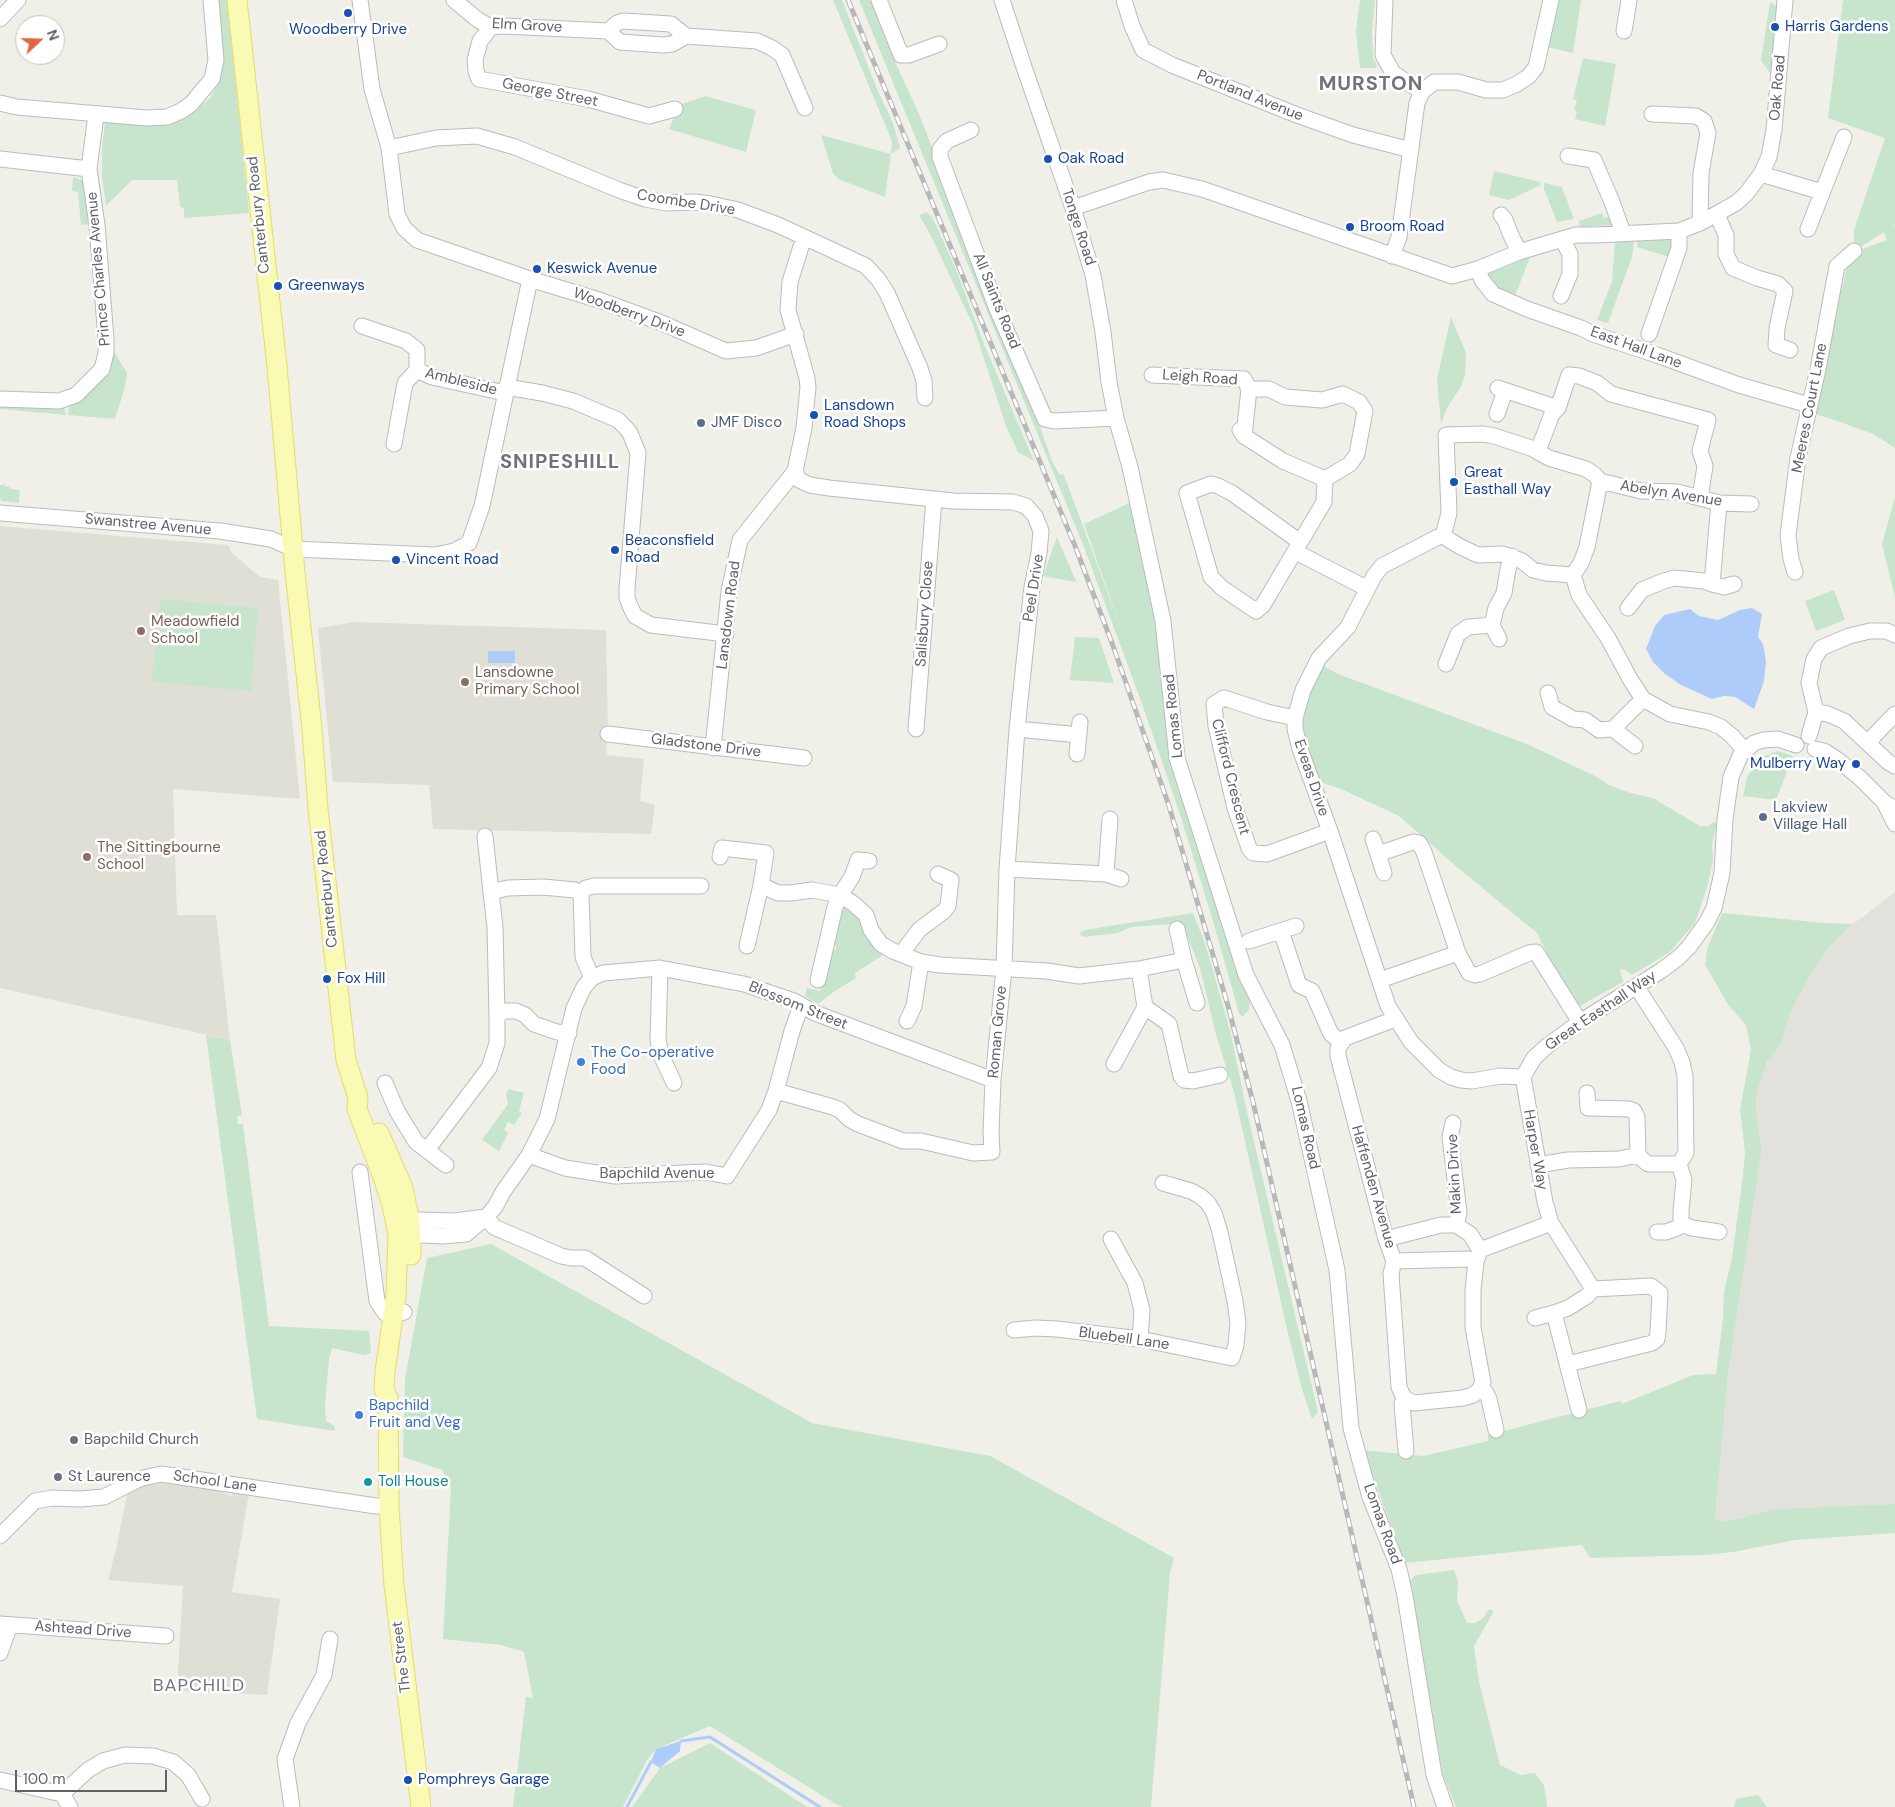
<!DOCTYPE html>
<style>
body{margin:0}
#map{position:relative;width:1895px;height:1807px;overflow:hidden;background:#f0f0e8;font-family:"DM Sans",sans-serif}
canvas{display:block}
.north{position:absolute;left:15px;top:15px;width:50px;height:50px;box-sizing:border-box;background:#fff;border:1px solid #bfc0c2;border-radius:50%;rotate:69deg;font-size:14px;font-weight:700;line-height:20px;text-align:center;color:#5f6167}
.north::after{content:'';display:block;margin:auto;width:18px;height:22px;background:#df673f;clip-path:polygon(50% 0,100% 100%,50% 72%,0 100%)}
.scale{position:absolute;left:15px;top:1770px;width:152px;height:22px;box-sizing:border-box;border:2px solid #5f6167;border-top:0;padding-left:6px;font-size:15px;line-height:18px;white-space:nowrap;color:#5f6167;-webkit-text-stroke:4px #fff;paint-order:stroke}
</style>
<div id="map">
<canvas width="1895" height="1807"></canvas>
<div class="north">N</div>
<div class="scale">100 m</div>
</div>
<script>
const ctx = document.querySelector('canvas').getContext('2d');
ctx.lineJoin = 'round';
function fill(path, color) { ctx.fillStyle = color; ctx.fill(path, 'evenodd'); }
const poly = rows => new Path2D(rows.map(r => 'M' + r).join(''));
function stroke(path, color, width, dash) { ctx.strokeStyle = color; ctx.lineWidth = width; ctx.lineCap = dash ? 'butt' : 'round'; ctx.setLineDash(dash || []); ctx.stroke(path); }
function write(font, color, halo, rows, align = 'center') {
  ctx.font = font + ' "DM Sans",sans-serif'; ctx.lineWidth = 5; ctx.setLineDash([]); ctx.textBaseline = 'middle'; ctx.strokeStyle = halo; ctx.fillStyle = color; for (const [text, x, y, turn = 0] of rows) {
    ctx.save(); ctx.translate(x, y); ctx.rotate((+turn || 0) * Math.PI / 180); ctx.textAlign = isNaN(turn) ? turn : align; if (halo) ctx.strokeText(text, 0, 0); ctx.fillText(text, 0, 0); ctx.restore();
  }
}
const industrial = poly([
 [1895,892,1895,1504,1775,1509,1724,1522,1715,1519,1728,1374,1762,1148,1757,1122,1756,1096,1767,1061,1781,1044,1790,1013,1811,973,1827,950,1851,924,1859,920]
]);
const education = poly([
 [0,526,228,545,232,553,260,577,278,580,300,799,173,789,177,915,216,915,230,1040,0,988],
 [355,622,606,630,608,734,606,755,644,759,640,801,655,805,651,834,433,829,429,785,333,782,318,628],
 [160,1483,224,1490,225,1494,232,1496,233,1491,249,1493,232,1592,280,1599,267,1695,177,1691,183,1586,108,1580,117,1545,128,1490]
]);
const green = poly([
 [214,0,227,0,249,213,184,218,184,209,180,206,177,180,132,180,106,206,102,176,102,148,105,123,113,118,174,121,191,114,210,98,218,85,221,57],
 [833,0,842,0,877,89,893,123,900,148,891,154,885,197,838,179,833,173,821,135,891,154,892,141],
 [859,0,870,0,892,55,919,114,1040,427,1052,461,1059,474,1064,475,1124,637,1084,524,1134,501,1163,637,1171,759,1250,998,1249,1010,1242,1017,1239,1013,1213,921,1180,814,1141,701,1084,547],
 [1360,0,1375,0,1372,32,1373,58,1377,65,1375,68,1360,68,1356,31],
 [1557,0,1581,0,1573,53,1547,47],
 [1843,0,1895,0,1895,225,1891,227,1895,226,1895,448,1873,434,1829,418,1810,413,1849,260,1855,260,1859,256,1857,251,1887,240,1884,232,1854,251,1854,230,1885,138,1828,118],
 [1770,2,1779,8,1772,75,1761,61],
 [1583,58,1616,64,1605,126,1575,119,1577,111,1574,110,1577,100,1573,99],
 [705,96,756,110,746,152,669,129,679,105],
 [1494,171,1540,182,1541,185,1509,200,1489,195],
 [73,177,85,181,90,224,81,225,78,192,72,191],
 [1544,183,1562,187,1574,219,1557,222,1544,189],
 [926,212,932,217,937,227,957,272,984,344,1034,461,1018,452,1006,426,973,325,931,236,919,215],
 [1602,213,1604,218,1612,216,1613,221,1611,225,1580,227,1579,221],
 [1671,239,1673,248,1669,257,1637,247,1637,240],
 [1634,241,1632,257,1608,323,1597,320,1612,281,1615,242],
 [1530,257,1515,296,1493,291,1488,274],
 [1451,317,1466,353,1465,375,1460,388,1447,408,1441,424,1437,379],
 [113,350,127,373,125,387,115,419,68,415,69,406,86,395],
 [0,404,49,409,64,407,66,415,0,409],
 [5,484,5,487,8,486,11,489,20,490,19,503,2,501,0,498,0,485],
 [1895,497,1895,598,1882,544],
 [1057,537,1076,581,1076,582,1043,576],
 [1834,590,1845,620,1816,631,1805,601],
 [160,599,258,608,251,691,152,682],
 [1075,637,1099,638,1114,683,1070,680],
 [1320,664,1338,674,1527,744,1593,775,1609,785,1630,793,1653,798,1700,826,1708,826,1714,822,1717,824,1712,844,1713,860,1708,884,1695,923,1670,952,1632,975,1625,970,1620,969,1623,982,1574,1009,1537,933,1457,867,1399,816,1339,788,1319,782,1300,724],
 [1778,751,1793,756,1776,800,1743,796,1747,777,1761,757],
 [842,905,855,912,883,955,855,973,856,978,835,991,818,1004,805,996,807,988,820,991,822,988,830,953,836,949,836,946,833,943],
 [1193,913,1205,943,1231,1034,1247,1112,1318,1412,1312,1419,1302,1389,1286,1325,1234,1092,1216,1035,1200,968,1190,943,1184,930,1173,924,1131,927,1118,933,1092,936,1084,937,1079,934,1084,930],
 [1722,913,1825,923,1851,924,1827,950,1811,973,1790,1013,1781,1044,1767,1061,1756,1096,1757,1122,1762,1148,1728,1374,1715,1519,1724,1522,1775,1509,1895,1504,1895,1533,1795,1540,1733,1552,1703,1555,1590,1558,1582,1545,1405,1563,1363,1450,1423,1456,1488,1441,1488,1435,1620,1401,1622,1404,1693,1375,1716,1374,1723,1319,1724,1292,1732,1258,1743,1175,1745,1152,1740,1110,1751,1050,1746,1025,1729,1006,1705,965,1707,949],
 [206,1035,230,1040,242,1115,237,1116,238,1124,243,1124,269,1326,369,1331,371,1353,363,1355,332,1348,329,1359,325,1405,326,1421,334,1426,335,1431,257,1419],
 [508,1089,524,1093,519,1111,522,1113,514,1125,508,1122,504,1130,508,1133,499,1151,482,1140,508,1104,506,1095],
 [491,1244,812,1423,990,1456,1174,1558,1170,1573,1151,1807,843,1807,836,1804,710,1726,656,1749,647,1760,623,1807,513,1807,526,1697,533,1698,524,1652,501,1645,443,1639,451,1487,442,1470,403,1457,405,1379,427,1258],
 [1454,1570,1458,1581,1457,1600,1467,1623,1475,1623,1483,1618,1489,1609,1494,1611,1474,1646,1479,1682,1500,1765,1521,1775,1535,1773,1544,1785,1547,1807,1456,1807,1443,1775,1408,1582,1416,1575],
 [710,1743,807,1807,632,1807,660,1768],
 [1758,1795,1767,1807,1734,1807,1736,1799]
]);
const water = poly([
 [1752,608,1762,614,1758,637,1763,644,1766,661,1764,681,1754,709,1735,697,1724,696,1712,699,1681,685,1665,674,1653,662,1646,649,1655,626,1664,615,1690,609,1699,616,1718,620,1740,610],
 [488,651,515,651,515,663,488,663],
 [681,1741,680,1751,660,1768,651,1762,656,1749]
]);
const stream = poly([
 [681,1741,710,1737,820,1807],
 [627,1807,651,1762]
]);
const minor = poly([
 [360,0,372,89,389,148,397,214,404,228,417,240,530,279,602,301,662,323,726,351,756,348,796,334],
 [454,0,478,20,491,27,504,26,608,31,617,23,623,21,671,24,686,36],
 [879,0,901,55,909,55,939,44],
 [1002,0,1024,67,1073,208,1093,275,1103,332,1109,382,1116,418,1130,467,1163,621,1177,758,1246,975,1282,1045,1299,1101,1337,1270,1351,1428,1370,1497,1399,1569,1405,1596,1434,1775,1445,1807],
 [1124,0,1132,26,1143,50,1172,65,1297,115,1353,135,1411,150],
 [1385,0,1383,55,1393,73,1422,92],
 [0,19,18,0],
 [491,27,480,41,475,60,476,71,479,79,588,99,649,116,675,109],
 [608,31,620,42,663,45,672,44,686,36,757,41,772,48,782,55,805,108],
 [1624,31,1629,0],
 [0,103,17,107,147,118,167,117,181,111,191,104,212,79,216,60,211,0],
 [1652,114,1696,116,1704,121,1708,133,1701,173,1700,223],
 [971,130,947,141,940,149,940,157,997,309,1045,419,1054,421,1116,418],
 [389,148,436,138,477,136,515,147,619,190,645,199,667,203,695,202,711,204,738,210,778,225,832,250,866,266,878,279,887,293,920,368,924,381,925,398],
 [1568,156,1594,160,1612,202,1623,233],
 [0,159,89,169],
 [1761,174,1822,192],
 [1073,208,1149,182,1163,180,1202,189,1452,276,1478,269,1519,252,1576,235,1595,235,1679,231,1700,223,1736,203,1746,194,1761,174,1769,157,1774,130,1785,0],
 [1501,215,1505,220,1510,233,1519,252],
 [1717,215,1726,235,1726,254,1733,268,1757,278,1778,284,1785,291,1777,328,1776,345,1790,350],
 [1808,229,1844,137],
 [1392,256,1399,237,1417,103,1422,92,1434,82,1458,82,1486,90,1503,90,1517,84,1529,76,1536,67,1551,0],
 [1478,269,1482,280,1493,294,1527,309,1581,328,1593,334,1657,355,1739,385,1809,405],
 [1561,296,1570,274,1570,254,1562,239],
 [362,326,406,341,417,350,417,370,432,377,505,393],
 [1649,334,1679,248,1679,231],
 [1152,375,1244,379,1249,389,1269,389,1285,397,1322,400,1343,394,1359,402,1365,411,1357,454,1350,464,1325,479,1324,502,1263,605,1256,611,1222,588,1211,577,1187,493,1211,484,1218,486,1232,493,1300,542],
 [506,387,542,393,573,401,618,420,625,427,630,433,638,453,627,589,627,597,630,606,635,616,651,625,726,634],
 [1498,388,1558,408],
 [0,399,59,401,76,395,102,369,106,353,106,339,97,225,89,169,96,115],
 [1497,414,1505,391],
 [1240,430,1244,436,1283,461,1325,479],
 [1244,436,1249,389],
 [394,444,405,383,417,370],
 [1538,451,1552,414,1558,408,1569,375,1579,376,1597,383,1611,394,1708,420,1700,451,1705,466,1700,498],
 [0,513,220,531,271,539,293,549,435,555,454,551,469,543,482,506,530,279],
 [1443,536,1438,537,1382,566,1374,576,1348,627,1319,658,1303,690,1295,718,1295,729,1300,749,1330,831,1388,1006,1411,1042,1439,1070,1451,1077,1461,1080,1472,1081,1500,1076,1523,1077,1534,1058,1547,1046,1580,1022,1662,970,1678,958,1689,947,1707,922,1714,908,1722,873,1725,819,1731,777,1741,754,1754,743,1763,740,1778,739,1796,745],
 [1443,536,1449,513,1446,435,1483,434,1494,436,1531,448,1549,458,1586,469,1595,475,1600,481],
 [1443,536,1459,546,1478,555,1503,554,1522,561,1533,570,1546,573,1573,575],
 [1296,552,1366,588],
 [1795,572,1791,559,1788,535,1798,458,1818,369,1837,266,1854,251],
 [1573,575,1579,595,1608,638,1630,679,1643,699,1670,714,1709,722,1721,727,1732,736,1745,751],
 [1573,575,1581,563,1587,547,1600,481,1641,491,1677,492,1719,503,1751,504],
 [1712,584,1724,587,1734,584],
 [1628,608,1642,590,1661,582,1674,578,1704,581,1712,584,1719,503],
 [1492,625,1499,639],
 [1446,664,1458,634,1468,627,1492,625,1496,608,1504,593,1508,569,1512,556],
 [1548,693,1552,707,1573,719,1585,720,1599,730,1613,729,1643,699],
 [1816,712,1828,714,1844,721,1888,762,1895,766],
 [1295,718,1267,712,1224,698,1214,704,1216,726,1235,808,1249,848,1253,853,1267,854,1330,831],
 [916,729,934,499],
 [1017,729,1079,735],
 [1613,729,1635,746],
 [608,734,804,758],
 [1809,736,1816,712,1809,683,1814,659,1821,648,1849,636,1870,631,1887,631,1895,635],
 [1868,742,1895,714],
 [713,748,729,591,740,540,795,471,804,428,808,387,807,378,788,310,790,282,804,237],
 [1815,749,1824,751,1838,760,1860,778,1884,802,1895,809],
 [1077,754,1080,722],
 [1884,802,1895,824],
 [485,836,491,892],
 [1373,839,1384,873],
 [1378,854,1413,842,1419,843,1424,852,1458,953,1469,973,1475,975,1480,974,1529,953,1536,952,1580,1022],
 [720,857,722,848,766,853,761,885],
 [1007,869,1106,874,1121,879],
 [1106,874,1110,819],
 [581,893,586,888,594,886,701,886],
 [581,893,583,957,592,978],
 [1177,929,1184,960],
 [1281,931,1299,985,1312,991,1331,1034,1341,1042],
 [1249,941,1296,926],
 [747,946,761,885,778,893,791,893,812,890,840,895,854,904,866,915,871,930,881,944,893,951,921,962,940,965,1047,971,1079,976,1139,969,1145,1007,1114,1064],
 [901,954,919,930,944,911,948,906,951,880,938,874],
 [660,968,658,1040,661,1055,674,1083],
 [1139,969,1184,960,1197,1003],
 [818,980,835,907,840,895,852,877,858,860,869,861],
 [1380,980,1458,953],
 [1636,986,1676,1048,1682,1062,1685,1076,1686,1153,1679,1164],
 [1145,1007,1169,1024,1181,1076,1184,1080,1193,1081,1220,1075],
 [497,1015,495,927,491,892,508,888,543,887,575,890,581,893],
 [1395,1019,1345,1038,1338,1048,1338,1056,1386,1239,1394,1261,1391,1274,1399,1387,1404,1398,1402,1404,1406,1451],
 [907,1021,914,1006,921,962],
 [1523,1077,1545,1202,1551,1223,1593,1289],
 [385,1083,397,1111,416,1142,446,1165],
 [776,1091,833,1107,840,1110,849,1119,858,1124,903,1141,921,1141,973,1153,992,1152,991,1132,993,1080,1004,968,1007,869,1017,729,1032,587,1039,553,1041,531,1035,516,1026,506,1013,502,953,501,829,488,810,485,799,480,795,471],
 [1587,1093,1588,1108,1629,1109,1634,1111,1637,1117,1638,1155,1642,1159,1648,1164,1679,1164],
 [1453,1123,1450,1137,1459,1213,1456,1225],
 [427,1150,489,1068,497,1043,497,1015,505,1011,516,1011,525,1015,534,1024,557,1032,569,1033],
 [529,1155,565,1168,615,1176,706,1172,727,1176,769,1110,776,1091,792,1031,801,1006],
 [1538,1165,1568,1160,1619,1159,1638,1155],
 [360,1172,377,1301,385,1313,393,1315,404,1312],
 [486,1217,494,1227,561,1256,571,1258,585,1258,644,1296],
 [400,1222,420,1220,454,1221,486,1217],
 [1681,1224,1692,1228,1719,1232],
 [1657,1232,1666,1232,1677,1228,1681,1224,1681,1211,1684,1180,1679,1164],
 [399,1234,443,1236,466,1234,486,1217,495,1207,503,1192,529,1155,547,1119,574,1008,584,987,592,978,603,973,660,968,744,984,794,1001,815,1013,993,1080],
 [1111,1239,1135,1283,1142,1310,1140,1339],
 [1386,1239,1441,1225,1456,1225,1470,1234,1480,1250],
 [1394,1261,1469,1259,1476,1262],
 [1554,1313,1579,1410],
 [1535,1318,1554,1313,1568,1308,1587,1296,1593,1289,1651,1286,1660,1293,1658,1331,1657,1339,1652,1343,1568,1364],
 [1014,1330,1035,1328,1057,1329,1140,1339,1232,1358,1236,1345,1238,1323,1235,1301,1220,1232,1214,1213,1208,1203,1200,1196,1191,1191,1163,1183],
 [1479,1390,1486,1393,1489,1399,1496,1430],
 [1404,1398,1414,1403,1463,1398,1473,1395,1479,1390,1483,1383,1473,1327,1473,1290,1476,1262,1480,1250,1551,1223],
 [0,1536,35,1501,52,1498,80,1499,104,1497,139,1479,161,1474,376,1506,389,1506],
 [0,1624,166,1636],
 [0,1653,10,1625],
 [0,1780,62,1794,70,1807],
 [62,1794,88,1770,103,1761,125,1755,153,1756,173,1762,188,1775,202,1799],
 [292,1807,285,1759,298,1723,324,1675,330,1639]
]);
const major = poly([
 [237,0,277,366,295,572,312,729,318,809,346,1060,358,1098,357,1109,383,1177,392,1205,398,1234,396,1295,385,1372,384,1389,388,1398,389,1506,394,1585,421,1807],
 [379,1133,403,1188,410,1222,411,1255]
]);
const rail = poly([
 [848,0,1075,546,1112,643,1169,806,1228,1006,1253,1102,1414,1807]
]);
const markers = [
 [348,13,5,"#1a4fb4"],
 [1775,27,5,"#1a4fb4"],
 [1048,159,5,"#1a4fb4"],
 [1350,227,5,"#1a4fb4"],
 [537,269,5,"#1a4fb4"],
 [278,286,5,"#1a4fb4"],
 [814,415,5,"#1a4fb4"],
 [701,423,5,"#5c6f8a"],
 [1454,482,5,"#1a4fb4"],
 [615,550,5,"#1a4fb4"],
 [396,560,5,"#1a4fb4"],
 [141,631,5,"#8d6e63"],
 [465,682,5,"#8d6e63"],
 [1856,764,5,"#1a4fb4"],
 [1763,817,5,"#5c6f8a"],
 [87,857,5,"#8d6e63"],
 [327,979,5,"#1a4fb4"],
 [581,1062,5,"#3f7fe0"],
 [359,1415,5,"#3f7fe0"],
 [74,1440,5,"#6b7280"],
 [58,1477,5,"#6b7280"],
 [368,1482,5,"#0f9aa8"],
 [408,1780,5,"#1a4fb4"]
];
const streetNames = [
 ["Elm Grove",527,26,3],
 ["Oak Road",1778,88,-85],
 ["George Street",550,93,11],
 ["Portland Avenue",1250,96,22],
 ["Coombe Drive",686,203,9],
 ["Canterbury Road",259,215,-96],
 ["Tonge Road",1078,227,72],
 ["Prince Charles Avenue",99,269,-95],
 ["All Saints Road",996,301,68],
 ["Woodberry Drive",629,313,20],
 ["East Hall Lane",1636,348,20],
 ["Leigh Road",1200,378,4],
 ["Ambleside",461,382,14],
 ["Meeres Court Lane",1810,408,-79],
 ["Abelyn Avenue",1671,494,9],
 ["Swanstree Avenue",148,525,5],
 ["Peel Drive",1034,588,-81],
 ["Salisbury Close",925,614,-86],
 ["Lansdown Road",729,615,-83],
 ["Lomas Road",1174,716,-96],
 ["Gladstone Drive",706,746,7],
 ["Clifford Crescent",1230,777,76],
 ["Eveas Drive",1311,778,71],
 ["Canterbury Road",327,889,-96],
 ["Blossom Street",798,1006,22],
 ["Great Easthall Way",1601,1011,-34],
 ["Roman Grove",998,1032,-85],
 ["Lomas Road",1305,1128,77],
 ["Harper Way",1535,1150,80],
 ["Bapchild Avenue",657,1174],
 ["Makin Drive",1455,1174,-93],
 ["Haffenden Avenue",1373,1187,74],
 ["Bluebell Lane",1124,1339,8],
 ["School Lane",215,1482,8],
 ["Lomas Road",1382,1524,70],
 ["Ashtead Drive",83,1630,4],
 ["The Street",402,1657,-97]
];
const transitNames = [
 ["Harris Gardens",1785,27],
 ["Woodberry Drive",348,30,"center"],
 ["Oak Road",1058,159],
 ["Broom Road",1360,227],
 ["Keswick Avenue",547,269],
 ["Greenways",288,286],
 ["Lansdown",824,406],
 ["Road Shops",824,423],
 ["Great",1464,473],
 ["Easthall Way",1464,490],
 ["Beaconsfield",625,541],
 ["Road",625,558],
 ["Vincent Road",406,560],
 ["Mulberry Way",1846,764,"right"],
 ["Fox Hill",337,979],
 ["Pomphreys Garage",418,1780]
];
const serviceNames = [
 ["JMF Disco",711,423],
 ["Lakview",1773,808],
 ["Village Hall",1773,825]
];
const educationNames = [
 ["Meadowfield",151,622],
 ["School",151,639],
 ["Lansdowne",475,673],
 ["Primary School",475,690],
 ["The Sittingbourne",97,848],
 ["School",97,865]
];
const shopNames = [
 ["The Co-operative",591,1053],
 ["Food",591,1070],
 ["Bapchild",369,1406],
 ["Fruit and Veg",369,1423]
];
const worshipNames = [
 ["Bapchild Church",84,1440],
 ["St Laurence",68,1477]
];
const cultureNames = [
 ["Toll House",378,1482]
];
const quarterNames = [
 ["BAPCHILD",199,1686]
];
const districtNames = [
 ["MURSTON",1371,85],
 ["SNIPESHILL",560,463]
];
fill(industrial, '#e2e1dc');
fill(education, '#e0dfd6');
fill(green, '#c6e5cc');
fill(water, '#aeccfa');
stroke(stream, '#aeccfa', 3);
stroke(minor, '#babbc0', 17);
stroke(major, '#e9db68', 21);
stroke(minor, '#fff', 15);
stroke(major, '#f9fab3', 19);
stroke(rail, '#b7b8b8', 5);
stroke(rail, '#fff', 3, [9]);
for (const [x, y, r, color] of markers) { const dot = new Path2D(); dot.arc(x, y, r, 0, 2 * Math.PI); ctx.fillStyle = color; ctx.fill(dot); stroke(dot, '#fff', 2); }
write('15px', '#5f6167', '#fff', streetNames);
write('15px', '#164399', '#fff', transitNames, 'left');
write('15px', '#4e5e75', '#fff', serviceNames, 'left');
write('15px', '#785e54', '#fff', educationNames, 'left');
write('15px', '#366cbe', '#fff', shopNames, 'left');
write('15px', '#5b616d', '#fff', worshipNames, 'left');
write('15px', '#0d838f', '#fff', cultureNames, 'left');
ctx.letterSpacing = '1px';
write('18px', '#707379', '#fff', quarterNames);
ctx.letterSpacing = '0px';
ctx.letterSpacing = '1px';
write('bold 20px', '#707379', '#fff', districtNames);
ctx.letterSpacing = '0px';
</script>
